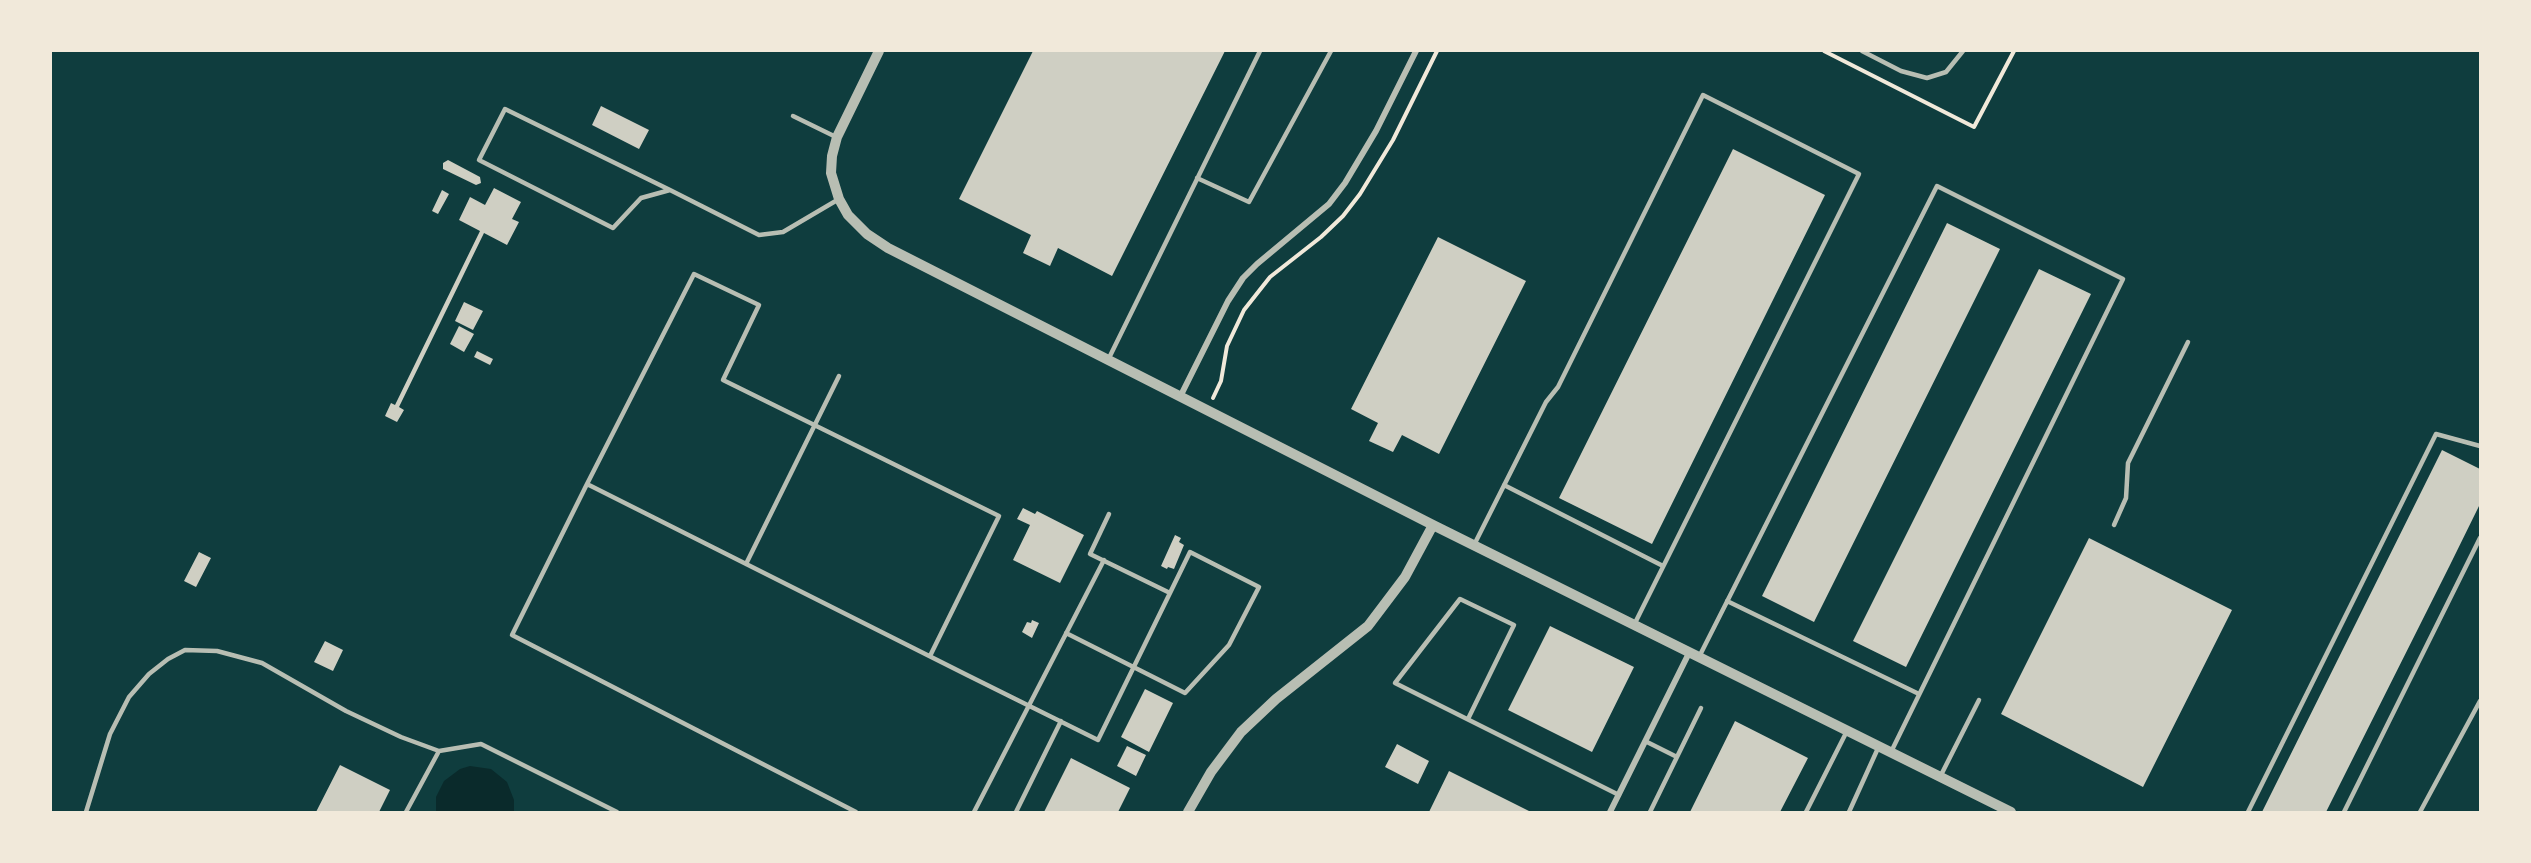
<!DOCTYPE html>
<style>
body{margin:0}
#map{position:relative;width:2531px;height:863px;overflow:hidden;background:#0f3d3e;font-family:"Space Grotesk",sans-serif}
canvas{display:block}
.frame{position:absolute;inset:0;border:52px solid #f1e9da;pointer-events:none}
</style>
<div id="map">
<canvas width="2531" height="863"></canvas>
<div class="frame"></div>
</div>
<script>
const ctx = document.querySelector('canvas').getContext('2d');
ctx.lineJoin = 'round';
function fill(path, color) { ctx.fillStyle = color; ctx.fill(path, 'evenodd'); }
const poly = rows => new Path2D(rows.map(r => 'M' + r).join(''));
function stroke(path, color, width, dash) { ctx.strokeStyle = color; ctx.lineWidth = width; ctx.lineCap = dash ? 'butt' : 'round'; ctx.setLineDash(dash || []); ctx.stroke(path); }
const water = poly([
 [470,766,491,769,507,782,514,800,514,812,436,812,436,797,444,781,460,769]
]);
const building = poly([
 [1033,51,1225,51,1112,276,1058,248,1050,266,1023,253,1031,235,959,199],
 [601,106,649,130,639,149,592,125],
 [1733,149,1825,195,1652,544,1559,498],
 [448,160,480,177,481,183,476,185,443,169,443,163],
 [494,188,521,202,512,219,519,222,507,245,484,233,399,407,404,410,397,422,385,416,391,403,395,405,480,231,459,220,470,197,485,205],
 [442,190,449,194,438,214,432,211],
 [1947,223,2000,249,1814,622,1762,596],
 [1438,237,1526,281,1439,454,1402,435,1393,452,1369,441,1378,423,1351,409],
 [2039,269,2091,294,1906,667,1853,641],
 [464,302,483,311,473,330,455,321],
 [459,326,474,334,464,352,450,344],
 [477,351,493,359,490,365,474,357],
 [2442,450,2480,469,2480,504,2449,567,2326,812,2262,812],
 [1023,508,1035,514,1037,511,1084,535,1060,583,1013,560,1030,525,1017,519],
 [1175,535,1181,538,1179,542,1184,545,1174,569,1168,567,1167,569,1161,566],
 [2089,538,2232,610,2143,787,2001,714],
 [199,552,211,558,196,587,184,581],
 [1032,620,1039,623,1032,638,1022,632,1027,622,1031,623],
 [1550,626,1634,667,1592,752,1508,710],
 [325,641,343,650,333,671,314,662],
 [1145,689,1173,703,1149,752,1121,737],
 [1735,721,1808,758,1780,812,1690,812],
 [1397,744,1429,761,1418,784,1385,767],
 [1127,746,1146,755,1136,776,1117,766],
 [1071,758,1130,788,1118,812,1044,812],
 [340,765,390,790,379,812,316,812],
 [1449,771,1531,812,1429,812]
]);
const path = poly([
 [1824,51,1974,127,2014,51],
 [1213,398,1221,381,1227,346,1244,310,1270,277,1321,237,1343,216,1360,194,1393,140,1437,51]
]);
const service = poly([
 [1862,51,1901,71,1927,78,1946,72,1963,51],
 [793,116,836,137],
 [1197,178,1249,202,1331,51],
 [670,190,641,198,613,228,479,160,505,109,670,190,759,235,783,232,839,199],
 [1109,358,1260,51],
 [587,484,512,635,856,812],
 [1504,485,1663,566],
 [2114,525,2126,498,2128,463,2188,342],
 [1474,545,1546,402,1558,387,1703,95,1859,174,1635,623],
 [746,564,839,376],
 [1727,601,1919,694],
 [1066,633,1185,693,1229,645,1259,587,1190,552,1170,593,1090,554,1109,514],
 [930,656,999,516,723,380,759,305,694,274,587,484,967,675,1098,740,1170,593],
 [1699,657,1937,186,2123,279,1891,752],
 [1468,719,1514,625,1460,599,1395,683,1619,795],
 [1645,741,1677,757],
 [439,751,481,744,617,812],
 [1940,777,1979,700],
 [86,812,110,734,129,697,149,674,168,659,185,650,217,651,262,663,346,711,401,737,439,751,406,812],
 [974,812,1104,560],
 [1016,812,1061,721],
 [1650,812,1701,708],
 [1806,812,1847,731],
 [1849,812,1879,746],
 [2248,812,2436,434,2480,446],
 [2344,812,2480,538],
 [2420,812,2480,701]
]);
const minor = poly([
 [1180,397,1228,301,1243,278,1257,264,1329,204,1345,183,1376,131,1416,51],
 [1610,812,1689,653]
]);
const tertiary = poly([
 [879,51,837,137,832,156,831,173,839,199,848,215,867,234,888,248,1433,525,2011,812],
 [1188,812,1211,772,1241,732,1276,699,1368,626,1405,577,1433,525]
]);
fill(water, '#0a2a2b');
fill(building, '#cfcfc3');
stroke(path, '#f1e9da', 4);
stroke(service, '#b8beb3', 4.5);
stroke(minor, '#b8beb3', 6);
stroke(tertiary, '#b8beb3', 10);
</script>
